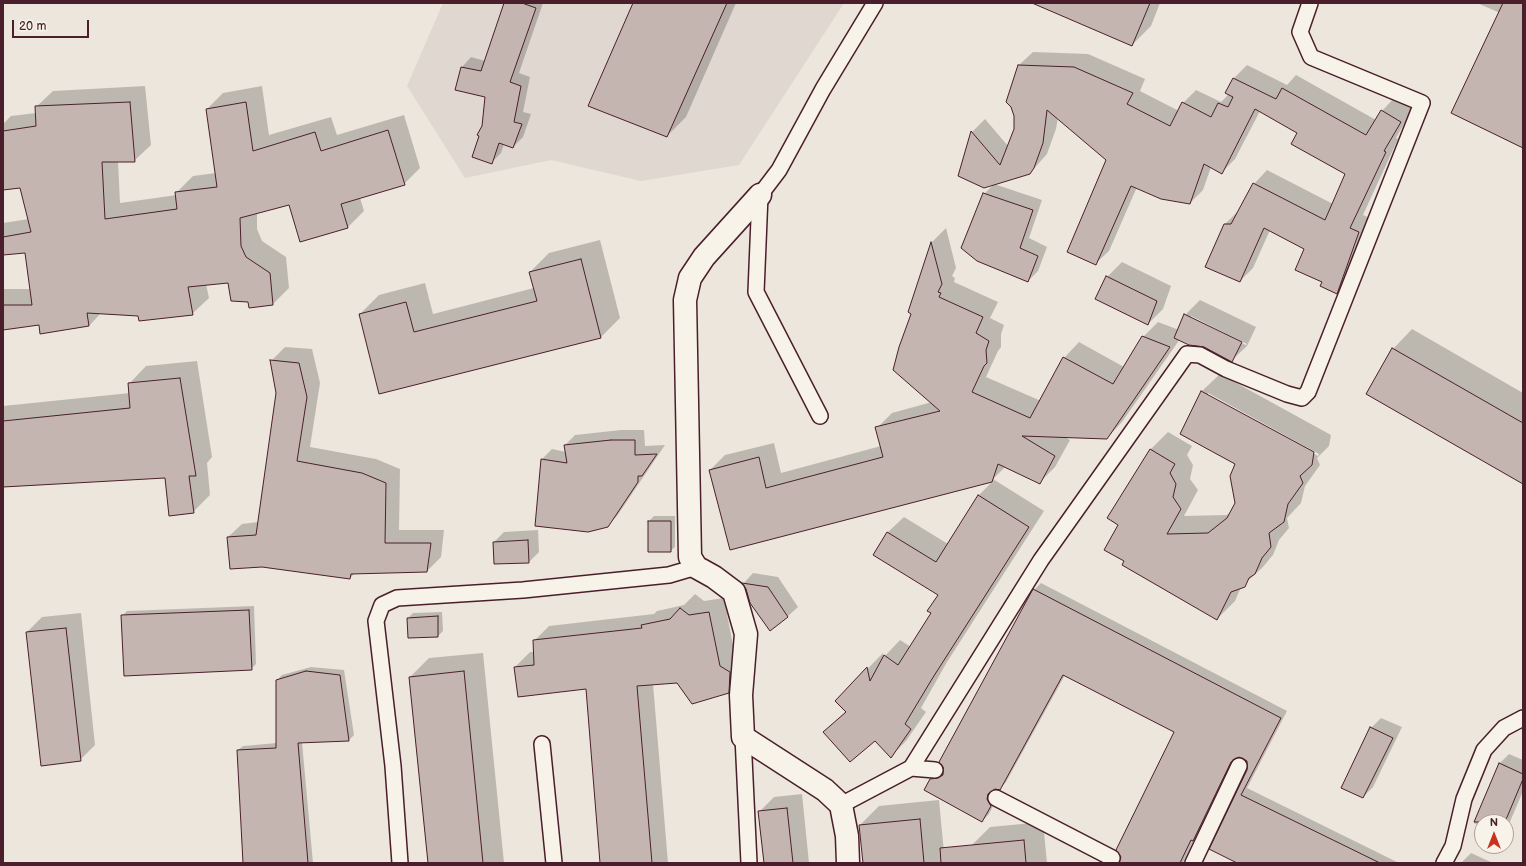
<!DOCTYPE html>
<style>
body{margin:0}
#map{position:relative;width:1526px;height:866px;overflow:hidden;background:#ece6dd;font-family:"Balsamiq Sans",sans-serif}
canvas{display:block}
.frame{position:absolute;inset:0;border:4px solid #4a1f2b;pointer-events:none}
.north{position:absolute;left:1474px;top:814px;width:40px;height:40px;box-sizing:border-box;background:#f7f3e8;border:1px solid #b29e9c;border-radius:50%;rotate:0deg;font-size:11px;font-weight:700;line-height:16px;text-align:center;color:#4a1f2b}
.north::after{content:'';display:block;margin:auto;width:14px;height:18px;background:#c8321e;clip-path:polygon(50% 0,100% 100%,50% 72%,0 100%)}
.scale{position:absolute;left:12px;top:20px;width:77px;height:18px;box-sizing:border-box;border:2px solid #4a1f2b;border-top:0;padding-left:5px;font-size:12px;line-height:14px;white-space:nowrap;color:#4a1f2b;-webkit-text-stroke:3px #f7f3e8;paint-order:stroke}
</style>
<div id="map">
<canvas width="1526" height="866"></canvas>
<div class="frame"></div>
<div class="north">N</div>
<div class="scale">20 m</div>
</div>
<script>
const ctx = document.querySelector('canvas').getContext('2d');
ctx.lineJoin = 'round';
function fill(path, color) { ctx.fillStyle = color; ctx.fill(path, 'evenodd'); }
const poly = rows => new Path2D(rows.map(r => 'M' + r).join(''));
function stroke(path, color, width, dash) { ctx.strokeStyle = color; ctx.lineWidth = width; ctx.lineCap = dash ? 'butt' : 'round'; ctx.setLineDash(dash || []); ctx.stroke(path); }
const built = poly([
 [443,3,844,3,739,165,641,181,551,160,465,178,407,86]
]);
const shadow = poly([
 [505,3,543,3,519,73,530,77,523,112,531,114,523,137,513,147,504,144,501,153,492,162,483,127,486,96,456,89,462,67,471,57,485,61],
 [634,3,736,3,686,117,667,136],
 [1034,3,1160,3,1151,26,1132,45],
 [1477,3,1523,3,1523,147,1500,13],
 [1033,52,1088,54,1145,79,1140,91,1179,111,1183,103,1196,90,1221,102,1229,94,1227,92,1234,78,1247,65,1287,85,1296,75,1376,120,1382,111,1395,97,1413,108,1396,138,1398,139,1363,215,1372,219,1350,280,1337,293,1323,281,1306,249,1270,230,1253,268,1240,281,1225,224,1238,211,1254,184,1267,170,1333,204,1347,174,1299,132,1260,111,1235,159,1222,172,1211,167,1203,190,1190,203,1137,187,1109,251,1095,264,1107,160,1058,117,1056,129,1047,154,1030,173,959,175,972,132,985,119,1008,146,1015,129,1019,65],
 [145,86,151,145,134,161,118,161,120,203,177,195,176,193,193,176,216,173,207,109,223,93,262,86,269,135,331,117,337,135,404,115,420,168,404,184,360,198,364,211,348,227,301,241,290,204,257,213,257,229,262,241,286,257,289,288,273,304,249,301,229,282,206,284,209,298,192,314,139,315,101,313,89,326,39,324,3,329,3,256,4,289,31,289,26,252,3,254,3,223,29,219,21,187,3,189,3,124,11,116,36,113,36,107,53,91],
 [994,184,1042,200,1029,238,1047,247,1038,271,1028,281,984,194],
 [946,228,956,268,952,276,955,278,954,282,998,302,990,318,1004,325,1001,334,1001,347,998,351,986,377,1041,401,1064,358,1079,342,1124,367,1143,337,1158,322,1179,330,1185,315,1200,300,1256,327,1247,346,1232,360,1204,346,1180,339,1122,422,1107,438,1063,436,1070,440,1055,467,1040,482,1005,467,993,479,1044,511,947,662,921,708,926,712,906,741,891,756,875,740,825,732,846,711,836,701,883,653,884,657,900,640,911,647,932,613,939,595,874,554,888,532,904,517,948,544,979,495,994,480,731,549,710,470,725,455,774,443,781,473,881,446,877,428,892,413,932,402,912,314,909,311,932,242],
 [1191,316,1247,344,1246,345,1191,319],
 [600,240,620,318,601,337,380,393,360,314,379,295,425,283,433,314,534,288,530,272,549,253],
 [1122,262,1171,286,1163,309,1148,324,1107,277],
 [1412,329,1523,393,1523,474,1393,349],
 [285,347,312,349,320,383,310,447,376,459,400,469,399,530,444,530,441,557,427,571,355,573,350,578,228,537,242,524,258,522,277,393,271,361],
 [197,361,212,457,207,463,210,495,193,512,165,477,3,486,3,406,130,393,129,384,146,366],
 [1220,374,1331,435,1329,446,1317,458,1320,465,1305,486,1301,503,1287,518,1289,528,1279,540,1273,555,1262,568,1241,587,1235,601,1217,619,1125,561,1119,524,1150,450,1168,432,1192,446,1187,455,1193,465,1190,479,1198,490,1184,516,1227,515,1232,511,1236,503,1237,463,1182,434,1202,391],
 [1208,393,1319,454,1318,456,1208,396],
 [621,430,644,430,645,446,665,445,617,516,607,526,542,459,552,449,566,452,565,445,575,435],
 [654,516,675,516,675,547,670,551,649,521],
 [538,530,539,552,529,562,494,542,504,532],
 [753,573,778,577,798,607,787,617,747,588,744,583],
 [1041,583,1287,711,1247,788,1399,863,1239,863,1211,849,1248,770,1248,761,1239,756,1236,758,1200,834,1195,838,1183,863,1113,863,1116,860,1121,860,1121,853,1175,732,1065,675,1006,782,1000,789,994,789,993,792,997,798,989,814,982,821,931,779,938,772,944,772,944,766,940,762,1034,590],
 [695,594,704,601,724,598,734,651,743,677,728,692,678,682,653,684,668,863,601,863,587,688,515,667,530,652,534,652,534,641,549,626,654,614,657,611,684,605],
 [254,606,256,664,251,669,122,616,127,611],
 [442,612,443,631,438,636,408,618,413,613],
 [81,613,95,745,80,760,27,632,42,617],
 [483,653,504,863,429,863,410,677,429,658],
 [311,667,344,670,354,735,349,740,302,742,313,863,244,863,238,750,243,746,277,743,277,680,282,675],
 [1381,718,1402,727,1373,787,1363,797,1371,728],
 [1509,754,1523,760,1523,791,1509,824,1506,827,1506,822,1482,822,1482,827,1474,823,1499,764],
 [802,794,809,863,765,863,759,812,774,797],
 [939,800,945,863,864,863,860,825,879,806],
 [1043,822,1047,863,973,863,971,846,990,827],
 [1471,853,1493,863,1461,863]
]);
const building = poly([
 [504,3,522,3,536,8,510,82,521,86,514,122,522,124,513,148,499,143,492,164,472,157,479,136,477,135,482,126,485,97,455,90,461,67,481,71,504,3],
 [633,3,727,3,667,137,588,106,633,3],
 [1032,3,1150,3,1132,46,1032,3],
 [1503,3,1523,3,1523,148,1451,113,1503,3],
 [1018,65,1074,67,1133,93,1127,104,1170,126,1182,102,1211,117,1218,103,1228,107,1233,97,1225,93,1233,78,1276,99,1282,88,1366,135,1381,110,1401,122,1384,151,1386,152,1350,228,1359,232,1337,294,1320,286,1322,282,1295,270,1304,249,1264,228,1240,282,1205,267,1224,224,1231,224,1253,183,1325,220,1345,174,1291,144,1297,133,1255,109,1222,174,1204,164,1190,204,1161,199,1131,186,1096,265,1067,252,1106,160,1047,110,1043,143,1034,168,1030,174,984,188,958,176,971,131,1000,165,1014,129,1014,116,1011,107,1006,102,1018,65],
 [130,102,135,162,102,162,105,219,177,209,175,192,217,187,206,109,246,102,253,151,315,132,321,151,388,130,405,185,341,204,348,228,300,242,289,205,240,218,241,246,246,257,270,273,273,305,249,308,248,302,231,301,228,283,188,287,193,315,139,321,138,316,87,313,89,326,40,334,39,325,3,330,3,305,32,305,25,253,3,255,3,237,31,232,20,188,3,190,3,131,36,126,35,106,130,102],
 [983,193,1033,210,1020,248,1038,256,1028,282,977,261,961,248,983,193],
 [931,242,942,284,938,292,941,293,939,297,983,317,976,333,989,341,986,350,987,363,984,366,972,392,1030,418,1063,357,1113,384,1142,336,1170,347,1107,439,1022,436,1055,456,1040,484,998,464,992,482,730,550,709,470,759,457,766,488,883,457,875,427,940,411,893,370,899,347,911,314,908,312,931,242],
 [581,259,601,338,379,394,359,314,406,302,414,332,537,301,529,272,581,259],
 [1106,276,1157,301,1148,325,1095,299,1106,276],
 [1184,314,1242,342,1232,362,1204,347,1189,345,1174,338,1184,314],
 [1392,348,1523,423,1523,484,1366,394,1392,348],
 [270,360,299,363,307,397,297,461,362,473,386,483,385,543,431,543,427,572,351,574,350,579,262,567,230,569,227,537,256,535,276,393,270,360],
 [180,378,196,476,189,476,194,513,169,516,165,478,3,487,3,421,130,408,128,383,180,378],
 [1201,391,1314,452,1312,465,1300,476,1303,483,1288,504,1284,522,1269,533,1271,547,1262,558,1255,574,1249,578,1245,587,1231,592,1217,620,1122,565,1124,561,1104,550,1118,525,1107,518,1150,449,1175,464,1170,473,1176,484,1173,497,1181,509,1167,534,1208,533,1227,518,1235,503,1230,476,1235,464,1180,434,1201,391],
 [611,440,635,440,635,455,657,454,642,476,638,476,638,482,608,527,588,532,535,526,541,459,567,463,564,445,611,440],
 [978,495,1029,527,932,679,905,724,911,729,891,758,875,741,850,762,823,732,846,712,835,701,867,667,870,681,884,655,898,665,931,613,927,611,938,595,873,555,887,532,936,562,978,495],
 [648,521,671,521,671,552,648,552,648,521],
 [528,540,529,563,494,564,493,542,528,540],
 [742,583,768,587,788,617,770,631,750,603,746,589,742,583],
 [1033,589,1281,718,1241,795,1380,863,1237,863,1209,849,1247,770,1247,761,1239,757,1231,762,1193,841,1191,840,1180,863,1119,863,1121,857,1116,850,1174,732,1063,675,1000,790,995,789,988,794,987,799,991,806,982,822,924,790,930,779,938,778,943,775,943,767,939,762,1033,589],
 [680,608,689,615,709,612,720,666,730,672,729,693,692,704,677,683,637,686,652,863,600,863,586,689,518,697,514,667,534,665,533,640,642,628,641,625,670,619,680,608],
 [249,610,252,670,124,676,121,615,249,610],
 [438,616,438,637,408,638,407,618,438,616],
 [66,628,81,761,41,766,26,632,66,628],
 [306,671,340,675,349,741,298,743,308,863,243,863,237,750,276,748,276,680,306,671],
 [464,671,483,863,428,863,409,677,464,671],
 [1370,727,1393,738,1363,798,1341,788,1370,727],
 [1499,763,1523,774,1523,779,1505,822,1474,822,1499,763],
 [787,808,793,863,764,863,758,811,787,808],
 [920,819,924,863,863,863,859,825,920,819],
 [1024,840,1026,863,941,863,940,848,1024,840]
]);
const lane = poly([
 [820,416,756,292,760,195,779,170,823,89,875,3],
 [743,737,749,863],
 [542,744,554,863],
 [911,768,1041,560,1187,354,1200,355,1226,369,1287,394,1302,398,1308,392,1422,103,1311,57,1300,32,1310,3],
 [996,798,1112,858],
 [841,805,911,768,935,770],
 [400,863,393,766,376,621,382,605,397,598,523,590,669,575,696,567],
 [1193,863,1239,766],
 [1444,863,1453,846,1464,799,1484,750,1504,728,1523,718]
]);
const street = poly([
 [760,195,704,257,690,278,685,300,690,557,696,567,714,577,734,592,746,634,741,695,743,737,825,790,841,805,847,836,848,863]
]);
fill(built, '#e0d7d0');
fill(shadow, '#0003');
fill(building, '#c4b5b0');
stroke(building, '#4a1f2b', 1);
stroke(lane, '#4a1f2b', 18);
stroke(street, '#4a1f2b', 25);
stroke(lane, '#f7f3e8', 15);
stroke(street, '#f7f3e8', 22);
</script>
